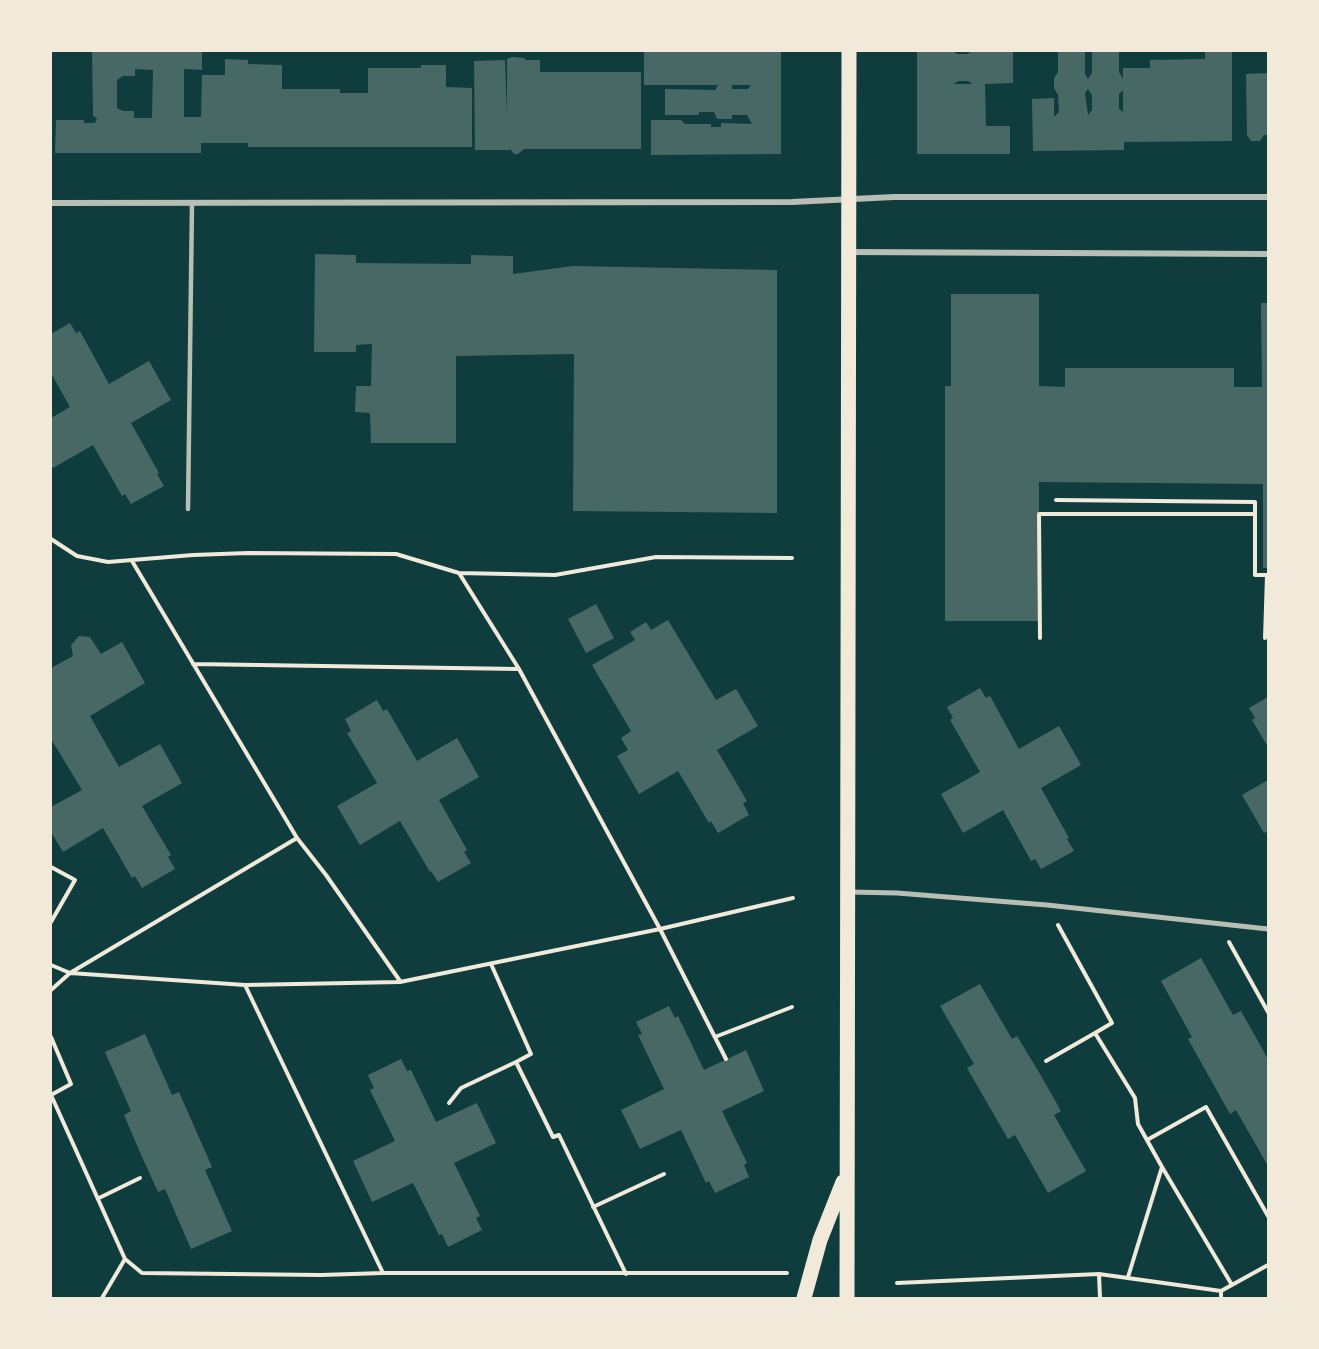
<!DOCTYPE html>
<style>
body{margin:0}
#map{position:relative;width:1319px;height:1349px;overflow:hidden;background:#0f3d3e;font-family:Overpass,sans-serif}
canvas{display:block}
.frame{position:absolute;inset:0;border:52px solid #f1e9da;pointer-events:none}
</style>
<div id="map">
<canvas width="1319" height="1349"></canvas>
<div class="frame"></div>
</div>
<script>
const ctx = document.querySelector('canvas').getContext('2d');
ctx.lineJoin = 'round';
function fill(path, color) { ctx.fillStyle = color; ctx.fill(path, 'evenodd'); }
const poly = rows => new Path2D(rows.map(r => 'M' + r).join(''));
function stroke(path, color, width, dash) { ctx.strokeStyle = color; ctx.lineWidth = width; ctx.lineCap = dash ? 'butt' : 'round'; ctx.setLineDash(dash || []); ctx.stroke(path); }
const building = poly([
 [92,51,202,51,202,70,184,69,184,117,201,117,202,75,225,75,225,59,248,60,248,64,282,65,282,89,340,89,340,93,368,93,368,68,421,68,421,65,446,65,446,87,472,88,472,147,248,147,248,143,201,143,201,153,55,153,56,120,84,120,84,123,95,123,97,118,93,116],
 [135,69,153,70,152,118,134,118,134,111,123,111,117,108,117,80,123,76,135,76],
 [644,51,781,51,781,154,651,155,651,120,681,120,685,124,711,124,711,127,721,127,721,123,752,124,747,115,732,115,732,119,717,119,714,112,699,112,699,115,665,115,665,89,715,90,718,85,644,85],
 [732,85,751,85,748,89,732,89],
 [917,51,954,51,957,54,968,54,971,51,1013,51,1013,83,985,84,986,126,1010,126,1010,154,917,154],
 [958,81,968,81,972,84,954,84],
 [1058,51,1085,51,1085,74,1088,79,1092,73,1092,51,1119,51,1119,72,1123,79,1123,68,1150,68,1150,60,1205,59,1205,51,1232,51,1232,141,1124,142,1124,150,1033,151,1032,99,1054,98,1054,117,1059,112,1058,95,1054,88,1054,78,1058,72],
 [1088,89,1092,95,1092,110,1088,115,1085,93],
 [1123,90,1123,112,1119,109,1119,94],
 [512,57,525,58,525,60,540,60,540,72,641,72,641,149,524,149,518,154,514,154,511,150,475,150,474,61,505,60,507,116,507,59],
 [1268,73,1268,135,1264,135,1260,141,1251,141,1247,135,1246,74],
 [315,254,356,255,356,263,471,264,471,255,513,256,513,274,573,266,777,270,777,513,573,511,574,354,456,356,456,443,371,443,370,413,355,412,356,386,371,386,372,344,356,345,356,352,314,352],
 [951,294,1039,294,1039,386,1065,387,1065,368,1234,368,1234,387,1262,387,1261,303,1268,303,1268,568,1263,568,1263,484,1039,482,1039,621,945,621,945,386,951,386],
 [70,323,76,333,80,331,109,384,149,361,171,400,131,423,159,473,157,474,164,486,131,504,125,494,122,496,93,445,53,468,51,465,51,418,70,407,51,373,51,334],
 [596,604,614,638,586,653,568,619],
 [668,620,716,700,736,689,758,726,717,750,747,801,743,803,749,815,718,833,711,821,709,823,678,771,639,794,617,756,628,750,621,738,631,731,592,665,635,640,630,632,646,622,651,630],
 [79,636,90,637,101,654,122,642,145,683,90,716,119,767,160,744,182,783,142,806,171,855,168,857,175,869,142,888,135,876,132,878,103,828,63,852,51,832,51,807,82,790,51,739,51,668,73,656,71,645],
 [980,688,986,698,990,696,1019,749,1059,726,1081,765,1041,788,1069,838,1067,839,1074,851,1041,869,1035,859,1031,861,1003,810,963,833,941,794,980,772,950,720,953,718,947,707],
 [1268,697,1268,747,1252,720,1255,718,1249,708],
 [377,700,383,711,387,709,417,761,457,738,479,777,439,800,467,850,464,852,471,863,438,882,431,871,430,872,400,821,360,845,337,806,377,783,347,733,351,731,345,719],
 [1268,780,1268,831,1264,833,1242,795],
 [1201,958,1233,1015,1241,1011,1268,1059,1268,1166,1236,1110,1230,1114,1188,1039,1192,1037,1161,981],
 [980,984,1012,1039,1017,1036,1040,1074,1061,1111,1054,1115,1086,1171,1048,1193,1015,1135,1008,1139,967,1068,974,1064,940,1006],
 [669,1006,675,1018,678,1016,704,1070,746,1050,764,1091,722,1111,747,1163,744,1165,749,1177,715,1193,709,1181,706,1183,681,1130,640,1149,621,1110,664,1089,638,1035,642,1034,636,1022],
 [145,1034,172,1095,179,1092,212,1167,205,1170,232,1231,191,1249,165,1189,158,1192,142,1157,124,1115,131,1111,105,1052],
 [401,1059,407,1071,411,1070,436,1122,477,1103,496,1143,454,1163,480,1216,476,1218,482,1230,448,1247,442,1234,439,1235,413,1183,372,1202,353,1161,395,1141,370,1090,374,1088,368,1075]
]);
const path = poly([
 [1056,500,1255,502,1255,515],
 [51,539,77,556,108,562,193,555,248,553,396,554,459,573,555,575,656,557,792,558],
 [132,561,297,838,326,875,400,981],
 [459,573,519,669,660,929,726,1059],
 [1040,638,1039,514,1255,514,1255,575,1267,575,1265,638],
 [193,664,518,669],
 [51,867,75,880,51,922],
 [1058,925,1112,1023,1095,1033,1135,1098,1138,1124,1162,1167,1128,1277],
 [1229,942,1268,1012],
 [491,964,531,1054,516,1062,553,1137,559,1135,626,1274],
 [51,965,70,973,245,985,383,1273],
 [245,985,400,982,660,929,793,898],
 [51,990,70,973,297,838],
 [51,1037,71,1084,51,1095],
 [715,1037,792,1007],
 [1046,1061,1095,1033],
 [51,1095,125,1259],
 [449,1103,461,1088,516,1062],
 [1147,1140,1206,1107,1268,1216],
 [1162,1167,1232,1285],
 [99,1198,140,1178],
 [593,1207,664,1174],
 [1099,1274,1100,1298],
 [897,1283,1099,1274,1221,1291,1268,1265],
 [102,1298,125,1259,142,1273,321,1275,383,1273,787,1273],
 [1221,1298,1221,1291]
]);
const service = poly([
 [188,509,192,203]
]);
const pedestrian = poly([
 [849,892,897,893,1047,905,1268,929]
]);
const minor = poly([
 [51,203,792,202,894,197,1268,197],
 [849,252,1268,254]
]);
const primary = poly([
 [804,1298,820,1240,843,1182],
 [847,1298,849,51]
]);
fill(building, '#486865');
stroke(path, '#f1e9da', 4);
stroke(service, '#b8beb3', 4.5);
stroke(pedestrian, '#b8beb3', 5);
stroke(minor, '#b8beb3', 6);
stroke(primary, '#f1e9da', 15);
</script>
